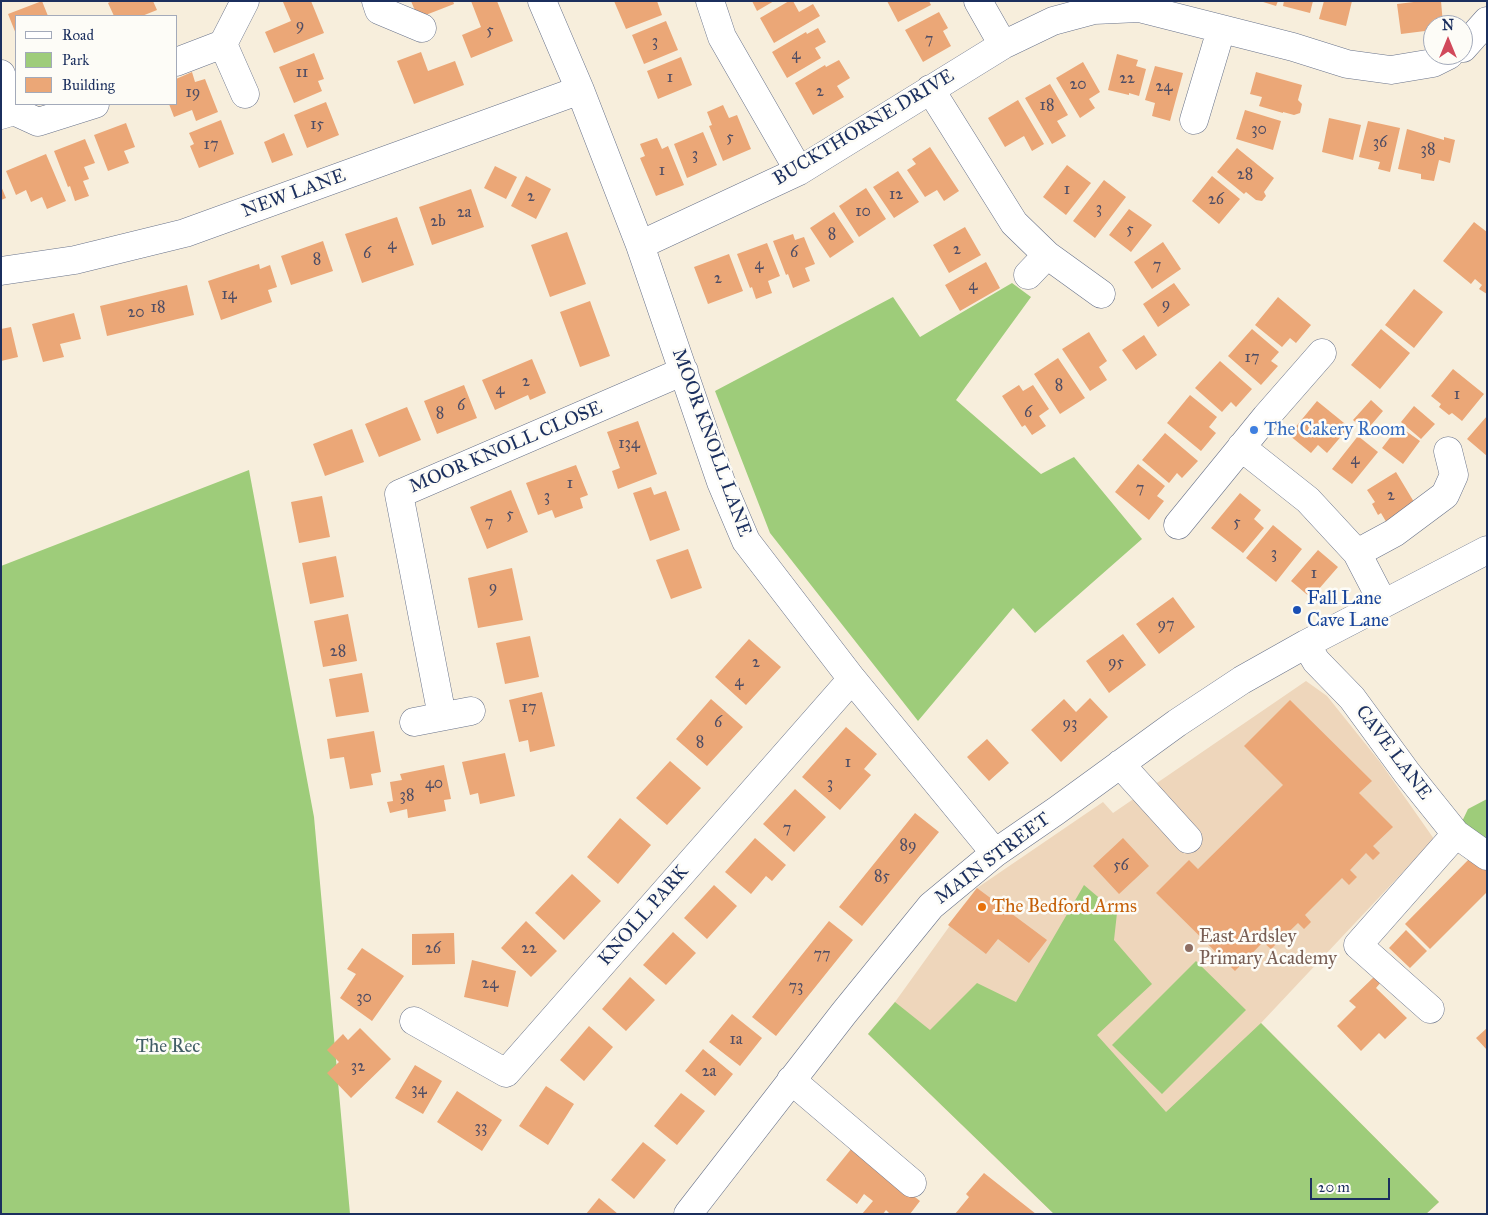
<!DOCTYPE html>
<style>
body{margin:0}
#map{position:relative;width:1488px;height:1215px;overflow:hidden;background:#f7eedc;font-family:"IM FELL Great Primer",serif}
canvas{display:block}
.frame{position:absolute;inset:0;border:2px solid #1b2f5e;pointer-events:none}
.legend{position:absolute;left:15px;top:15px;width:162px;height:90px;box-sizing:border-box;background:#fdfcf7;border:1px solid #a3aaba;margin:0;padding:6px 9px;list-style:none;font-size:15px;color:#1b2f5e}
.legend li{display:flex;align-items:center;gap:10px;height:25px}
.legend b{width:25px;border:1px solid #a3aaba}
.north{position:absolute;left:1423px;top:15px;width:50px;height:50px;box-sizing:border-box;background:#fdfcf7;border:1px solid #a3aaba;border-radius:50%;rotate:0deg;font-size:14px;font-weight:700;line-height:20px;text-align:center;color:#1b2f5e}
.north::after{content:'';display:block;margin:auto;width:18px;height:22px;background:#d1495b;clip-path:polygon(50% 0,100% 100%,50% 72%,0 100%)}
.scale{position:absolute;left:1310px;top:1178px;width:80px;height:22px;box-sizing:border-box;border:2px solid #1b2f5e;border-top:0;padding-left:6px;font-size:15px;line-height:18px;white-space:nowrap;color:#1b2f5e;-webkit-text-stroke:4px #fdfcf7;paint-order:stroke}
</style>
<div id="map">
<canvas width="1488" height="1215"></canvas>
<div class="frame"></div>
<ul class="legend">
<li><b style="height:6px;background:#fff"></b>Road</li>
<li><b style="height:14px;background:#9ecc7a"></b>Park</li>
<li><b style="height:14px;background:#eba777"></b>Building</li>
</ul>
<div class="north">N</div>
<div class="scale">20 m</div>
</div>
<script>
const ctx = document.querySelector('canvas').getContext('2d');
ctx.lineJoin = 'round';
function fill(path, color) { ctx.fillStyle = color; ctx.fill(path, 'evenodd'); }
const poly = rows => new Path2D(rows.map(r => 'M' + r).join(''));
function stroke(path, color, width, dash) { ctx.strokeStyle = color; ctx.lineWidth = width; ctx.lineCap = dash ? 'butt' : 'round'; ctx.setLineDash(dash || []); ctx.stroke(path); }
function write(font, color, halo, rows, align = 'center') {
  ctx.font = font + ' "IM FELL Great Primer",serif'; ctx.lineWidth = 5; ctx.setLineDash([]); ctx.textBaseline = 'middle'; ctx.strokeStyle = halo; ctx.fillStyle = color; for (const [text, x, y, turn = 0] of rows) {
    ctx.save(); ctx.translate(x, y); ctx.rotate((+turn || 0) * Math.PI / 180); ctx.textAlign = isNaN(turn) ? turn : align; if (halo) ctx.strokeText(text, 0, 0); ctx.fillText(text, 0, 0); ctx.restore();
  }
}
const built = poly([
 [1306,681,1327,696,1380,762,1434,839,1261,1023,1439,1202,1426,1214,1054,1214,868,1034,895,1002,977,888,1103,802,1113,813]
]);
const green = poly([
 [1012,283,1031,297,956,400,1041,474,1074,457,1142,539,1035,633,1013,608,918,721,770,533,715,391,893,297,920,337],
 [249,470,314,817,350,1214,1,1214,1,566],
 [1487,799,1487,856,1456,834,1468,809],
 [1084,885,1117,913,1114,940,1152,984,1097,1035,1166,1112,1261,1023,1439,1202,1426,1214,1054,1214,868,1034,895,1002,930,1030,977,983,1016,1002],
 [1196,961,1246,1010,1162,1094,1112,1045]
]);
const building = poly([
 [42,1,48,16,16,16,16,34,8,14],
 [112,1,153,1,157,10,142,16,114,16,108,3],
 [311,1,324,33,274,53,265,32,291,21,283,2],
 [411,1,453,1,454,4,418,18],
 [471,1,497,1,513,41,471,58,462,35,481,27],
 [614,1,657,1,662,15,626,29],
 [752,1,774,1,757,11],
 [789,1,793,1,799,12,813,4,820,16,774,43,760,18],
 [887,1,929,1,931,5,898,22],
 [1260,1,1278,1,1276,6],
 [1284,1,1313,1,1310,13,1283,6],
 [1324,1,1352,1,1346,26,1319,19],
 [1422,1,1441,1,1443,24,1433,25,1433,30,1401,34,1397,4],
 [939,12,948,28,943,31,951,46,923,62,905,30],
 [666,21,678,50,644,64,632,35],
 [818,28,826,42,815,48,821,58,787,78,772,52,806,32,807,34],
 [421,52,428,71,455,61,464,85,414,104,397,61],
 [314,53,324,79,318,81,322,91,294,103,279,67],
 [1117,54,1138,60,1136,66,1146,69,1139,96,1129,93,1129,95,1108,90],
 [681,57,692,85,658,99,647,71],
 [839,60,850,78,837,86,844,97,813,115,795,83,825,65,826,67],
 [1083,62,1100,92,1089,99,1095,108,1080,118,1056,78],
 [1155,66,1183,73,1170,121,1152,116,1155,103,1145,100],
 [192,72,195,82,205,79,218,112,196,121,192,110,174,117,169,104,176,104,176,79],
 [1256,72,1302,85,1298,100,1302,104,1300,113,1294,115,1283,112,1283,113,1259,106,1262,97,1250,94],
 [1050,84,1068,115,1057,121,1066,136,1052,144,1025,98],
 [1018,100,1044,144,1032,151,1024,136,1005,147,988,118],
 [326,102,339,135,307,148,294,115],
 [723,105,729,118,737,115,751,149,723,161,709,126,712,125,707,112],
 [1245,110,1281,121,1273,150,1236,139],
 [1329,118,1361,125,1353,160,1322,152],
 [221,120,234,154,199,168,190,146,194,144,189,133],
 [1368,121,1400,128,1390,172,1378,169,1380,162,1359,157],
 [126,123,135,147,124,151,129,163,108,171,94,135],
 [1407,129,1444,140,1444,137,1455,140,1450,163,1439,160,1434,181,1421,179,1421,174,1398,169],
 [703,132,717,165,687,178,674,144],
 [284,133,293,155,272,163,264,142],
 [657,138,662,149,668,146,684,185,656,196,640,158,645,156,640,144],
 [85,139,95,163,84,167,89,179,83,181,89,196,75,201,70,186,68,187,54,151],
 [930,147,959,191,944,201,937,190,925,197,907,170,916,164,912,159],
 [1237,148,1274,178,1264,192,1266,196,1262,201,1256,200,1246,192,1244,194,1217,172],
 [46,154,66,201,47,209,42,197,31,202,26,190,16,195,6,171],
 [1067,165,1091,183,1066,215,1043,197],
 [495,166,517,177,506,199,484,188],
 [898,171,919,202,894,218,873,187],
 [526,176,551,189,536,219,511,206],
 [1212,176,1240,199,1219,224,1192,201],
 [1104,180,1126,197,1095,238,1073,221],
 [1,186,6,198,1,200],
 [866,188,886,219,859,237,839,206],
 [471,189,484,227,432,245,419,207],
 [1129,209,1152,225,1131,252,1109,235],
 [834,212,854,242,830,258,810,228],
 [397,217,414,265,362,283,345,234],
 [1474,222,1487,232,1487,294,1479,289,1482,285,1475,279,1471,284,1443,261],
 [965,227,981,255,949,273,933,245],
 [567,232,586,284,550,297,531,245],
 [793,234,795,240,804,237,815,264,805,268,810,281,793,288,788,274,786,275,773,241],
 [323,241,333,271,291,285,281,256],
 [1163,242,1181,269,1152,289,1134,262],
 [767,243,780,276,768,281,772,293,756,299,752,287,750,288,737,254],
 [729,254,743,291,708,304,694,267],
 [986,262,1000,288,960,311,945,285],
 [259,264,260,269,270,265,277,287,268,290,272,302,221,320,208,281],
 [1174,283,1190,305,1158,327,1143,304],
 [187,285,194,315,107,336,100,306],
 [1414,289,1443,312,1414,348,1385,325],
 [1278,297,1311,325,1296,343,1290,338,1282,347,1255,325],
 [590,301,610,356,580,367,560,312],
 [74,313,81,339,60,344,64,357,43,362,32,324],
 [11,327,18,357,1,361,1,329],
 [1252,329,1279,352,1271,361,1278,366,1261,385,1228,356],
 [1381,329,1410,353,1380,389,1351,365],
 [1089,332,1107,361,1099,367,1107,380,1090,391,1062,349],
 [1144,335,1157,355,1136,370,1122,350],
 [1058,358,1085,398,1060,414,1034,374],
 [532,359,546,393,530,400,528,395,495,410,482,380],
 [1220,361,1252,389,1236,407,1231,402,1222,412,1195,388],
 [1453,369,1484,394,1462,421,1452,413,1449,415,1439,407,1441,404,1431,396],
 [464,385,477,418,437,434,424,401],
 [1019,385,1023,391,1033,385,1049,409,1039,416,1046,426,1032,435,1025,425,1022,427,1002,396],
 [1190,395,1217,417,1209,427,1216,433,1201,451,1167,423],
 [1371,400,1383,411,1366,431,1353,420],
 [1317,401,1349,427,1327,453,1318,445,1311,453,1289,435],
 [1414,406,1435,424,1421,439,1401,422],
 [407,407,421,440,379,457,365,424],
 [1487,416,1487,456,1467,439],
 [638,421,657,474,618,489,612,471,620,468,607,432],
 [1399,426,1420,441,1403,464,1382,448],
 [352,429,364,462,325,476,313,444],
 [1165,433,1198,461,1182,478,1177,473,1169,483,1142,460],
 [1358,436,1378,452,1352,484,1332,469],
 [1138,464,1165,486,1157,496,1164,501,1149,520,1115,492],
 [576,465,588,495,580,498,583,508,555,518,552,510,538,515,526,483],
 [1396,472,1417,507,1388,525,1381,513,1378,515,1372,504,1375,502,1367,490],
 [651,487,654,495,666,491,680,530,650,541,633,493],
 [511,490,528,532,487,549,470,507],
 [1240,493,1261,510,1254,519,1264,528,1243,553,1211,528],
 [322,496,330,537,299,543,291,502],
 [1273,525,1302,549,1276,582,1246,558],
 [688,549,702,588,671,599,656,560],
 [1318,550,1338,567,1311,598,1291,581],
 [336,556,344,597,310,604,302,563],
 [512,568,523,620,478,628,468,578],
 [1173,597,1195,627,1159,654,1136,624],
 [348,614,357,661,323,667,314,621],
 [1123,634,1146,665,1109,693,1086,661],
 [530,636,539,677,505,684,496,643],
 [749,639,781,667,746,705,715,677],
 [362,673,369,712,336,717,329,679],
 [542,692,555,746,530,752,528,740,519,742,509,700],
 [1090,698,1108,717,1061,762,1031,730,1064,699,1076,712],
 [711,699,743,727,707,766,676,739],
 [1290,700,1372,781,1359,793,1393,827,1373,846,1380,853,1373,860,1366,853,1350,870,1357,877,1349,885,1342,878,1305,915,1311,922,1304,929,1298,923,1271,949,1263,942,1235,971,1156,893,1189,860,1198,869,1283,785,1244,746],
 [846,727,877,754,864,769,871,775,840,810,802,777],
 [374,731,381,772,371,774,373,785,350,789,344,757,330,759,327,739],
 [987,739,1009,763,989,781,967,757],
 [505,753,515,796,480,804,478,793,470,795,462,762],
 [670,761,701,788,667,825,636,798],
 [444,765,451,799,444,800,446,811,408,818,407,809,390,813,387,802,393,801,390,782,402,780,400,774],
 [795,789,826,817,794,852,763,824],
 [915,813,939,832,862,926,839,907],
 [620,818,651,845,618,884,587,857],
 [755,838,786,865,772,881,766,876,751,894,725,872],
 [1123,838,1149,866,1119,894,1093,866],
 [1472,856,1487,871,1487,892,1430,949,1405,924],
 [572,874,601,901,564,940,535,913],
 [714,885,737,906,707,939,684,918],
 [977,888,1047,940,1029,963,998,939,986,954,948,925],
 [526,921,557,951,531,977,501,948],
 [829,921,853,940,776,1036,752,1017],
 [1406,930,1427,951,1410,968,1389,948],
 [673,932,696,953,666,985,643,965],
 [454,933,455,964,412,965,412,934],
 [362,948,404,976,372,1021,340,998,356,974,347,969],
 [472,960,516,971,508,1007,464,997],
 [1376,975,1382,981,1376,988,1407,1018,1385,1039,1379,1033,1361,1051,1337,1026,1356,1007,1349,1001],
 [630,977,655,1000,626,1031,602,1009],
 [732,1014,762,1038,740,1066,709,1042],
 [589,1026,613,1047,584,1081,560,1060],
 [360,1028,391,1059,351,1098,327,1073,339,1062,327,1050,343,1034,348,1040],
 [1487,1028,1487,1050,1476,1038],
 [703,1049,733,1074,715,1096,685,1071],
 [415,1065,442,1081,423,1114,395,1098],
 [546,1086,574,1104,548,1145,519,1126],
 [457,1091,502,1120,482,1151,437,1122],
 [681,1093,705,1111,677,1145,654,1126],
 [643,1142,666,1160,634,1199,611,1180],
 [852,1148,920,1201,910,1214,890,1214,886,1210,883,1214,862,1214,873,1201,864,1194,857,1204,826,1180],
 [984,1173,1036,1214,955,1214,969,1197,966,1194],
 [599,1198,618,1214,586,1214]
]);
const minor = poly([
 [376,1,379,10,422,28],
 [542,1,580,90,640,245,721,482,746,541,852,679,995,853],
 [710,1,722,37,799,171],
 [978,1,1003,45],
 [223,44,245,94],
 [1463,48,1487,21],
 [176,62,223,44,245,1],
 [1,74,14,111],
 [930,89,1014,223,1047,255,1101,294],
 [1,115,14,111,38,122,95,104],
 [1194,120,1221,30],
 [640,245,799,171,1003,45,1053,21,1094,10,1139,8,1293,47,1347,64,1391,70,1433,63,1449,55],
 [1,271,75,260,185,233,580,90],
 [1028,275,1047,255],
 [1241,447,1308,500,1357,553,1383,603],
 [1178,525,1266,417,1322,353],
 [1357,553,1394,533,1445,495,1454,475,1448,451],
 [1306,644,1316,661,1352,698,1407,773,1456,834,1487,856],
 [442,716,399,494,684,371],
 [414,722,471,711],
 [1120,764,1188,839],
 [1430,1009,1358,945,1456,834],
 [414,1021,506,1073,852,679],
 [791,1080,912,1183],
 [688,1214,844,1013,931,906,995,853,1056,811,1177,723,1242,680,1306,644,1487,550]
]);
const markers = [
 [1254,430,5,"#3f7fe0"],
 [1297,610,5,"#1a4fb4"],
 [982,907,5,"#e8710a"],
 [1189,948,5,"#8d6e63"]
];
const numberNames = [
 ["9",300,26],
 ["5",490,31],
 ["7",929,40],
 ["3",655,42],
 ["4",796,55],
 ["11",302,73],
 ["1",670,78],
 ["22",1127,79],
 ["20",1078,85],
 ["24",1164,87],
 ["2",820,92],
 ["19",193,93],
 ["18",1047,106],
 ["15",317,125],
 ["30",1259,130],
 ["5",730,138],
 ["36",1380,143],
 ["17",211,145],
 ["38",1428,150],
 ["3",695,155],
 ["1",662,171],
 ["28",1245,175],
 ["1",1067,190],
 ["12",896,195],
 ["2",531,197],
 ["26",1216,200],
 ["3",1099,209],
 ["10",863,212],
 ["2a",464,213],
 ["2b",438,222],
 ["5",1130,230],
 ["8",832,235],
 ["4",392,245],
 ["2",957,250],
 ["6",794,253],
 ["6",367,254],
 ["8",317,260],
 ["4",759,265],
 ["7",1157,266],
 ["2",718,279],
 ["4",973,286],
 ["14",229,295],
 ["9",1166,305],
 ["18",158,308],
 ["20",136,313],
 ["17",1252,358],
 ["2",526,382],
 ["8",1059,386],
 ["4",500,390],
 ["1",1457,395],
 ["6",461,406],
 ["6",1028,413],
 ["8",440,414],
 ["134",629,444],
 ["4",1355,460],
 ["1",570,484],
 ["7",1140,489],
 ["2",1391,496],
 ["3",547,497],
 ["5",510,515],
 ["7",489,523],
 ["5",1237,523],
 ["3",1274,554],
 ["1",1314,574],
 ["9",493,588],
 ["97",1166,625],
 ["28",338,652],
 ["2",756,663],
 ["95",1116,663],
 ["4",739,682],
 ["17",529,708],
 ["6",718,723],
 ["93",1070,724],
 ["8",700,743],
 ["1",848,763],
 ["40",434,784],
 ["3",830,784],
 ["38",407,796],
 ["7",787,829],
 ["89",908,846],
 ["56",1121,866],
 ["85",882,877],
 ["26",433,949],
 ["22",529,949],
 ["77",822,955],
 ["24",490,984],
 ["73",796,987],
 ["30",364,998],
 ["1a",736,1040],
 ["32",358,1067],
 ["2a",709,1072],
 ["34",419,1090],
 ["33",481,1128]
];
const streetNames = [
 ["BUCKTHORNE DRIVE",864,128,-31],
 ["NEW LANE",294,194,-20],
 ["MOOR KNOLL LANE",711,443,70],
 ["MOOR KNOLL CLOSE",506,448,-23],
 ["CAVE LANE",1393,753,53],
 ["MAIN STREET",993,859,-37],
 ["KNOLL PARK",644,916,-49]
];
const shopNames = [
 ["The Cakery Room",1264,430]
];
const transitNames = [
 ["Fall Lane",1307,599],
 ["Cave Lane",1307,621]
];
const foodNames = [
 ["The Bedford Arms",992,907]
];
const educationNames = [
 ["East Ardsley",1199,937],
 ["Primary Academy",1199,959]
];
const parkNames = [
 ["The Rec",168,1047]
];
fill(built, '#eed6bb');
fill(green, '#9ecc7a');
fill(building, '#eba777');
stroke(minor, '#68728a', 29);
stroke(minor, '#fff', 28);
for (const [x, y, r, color] of markers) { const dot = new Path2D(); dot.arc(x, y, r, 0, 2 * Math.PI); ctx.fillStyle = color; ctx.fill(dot); stroke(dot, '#fdfcf7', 2); }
write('16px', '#4f4d64', null, numberNames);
write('19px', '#1b2f5e', '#fdfcf7', streetNames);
write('19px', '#366cbe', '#fdfcf7', shopNames, 'left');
write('19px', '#164399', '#fdfcf7', transitNames, 'left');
write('19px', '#c56008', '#fdfcf7', foodNames, 'left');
write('19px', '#785e54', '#fdfcf7', educationNames, 'left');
write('19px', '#425e66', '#fdfcf7', parkNames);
</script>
